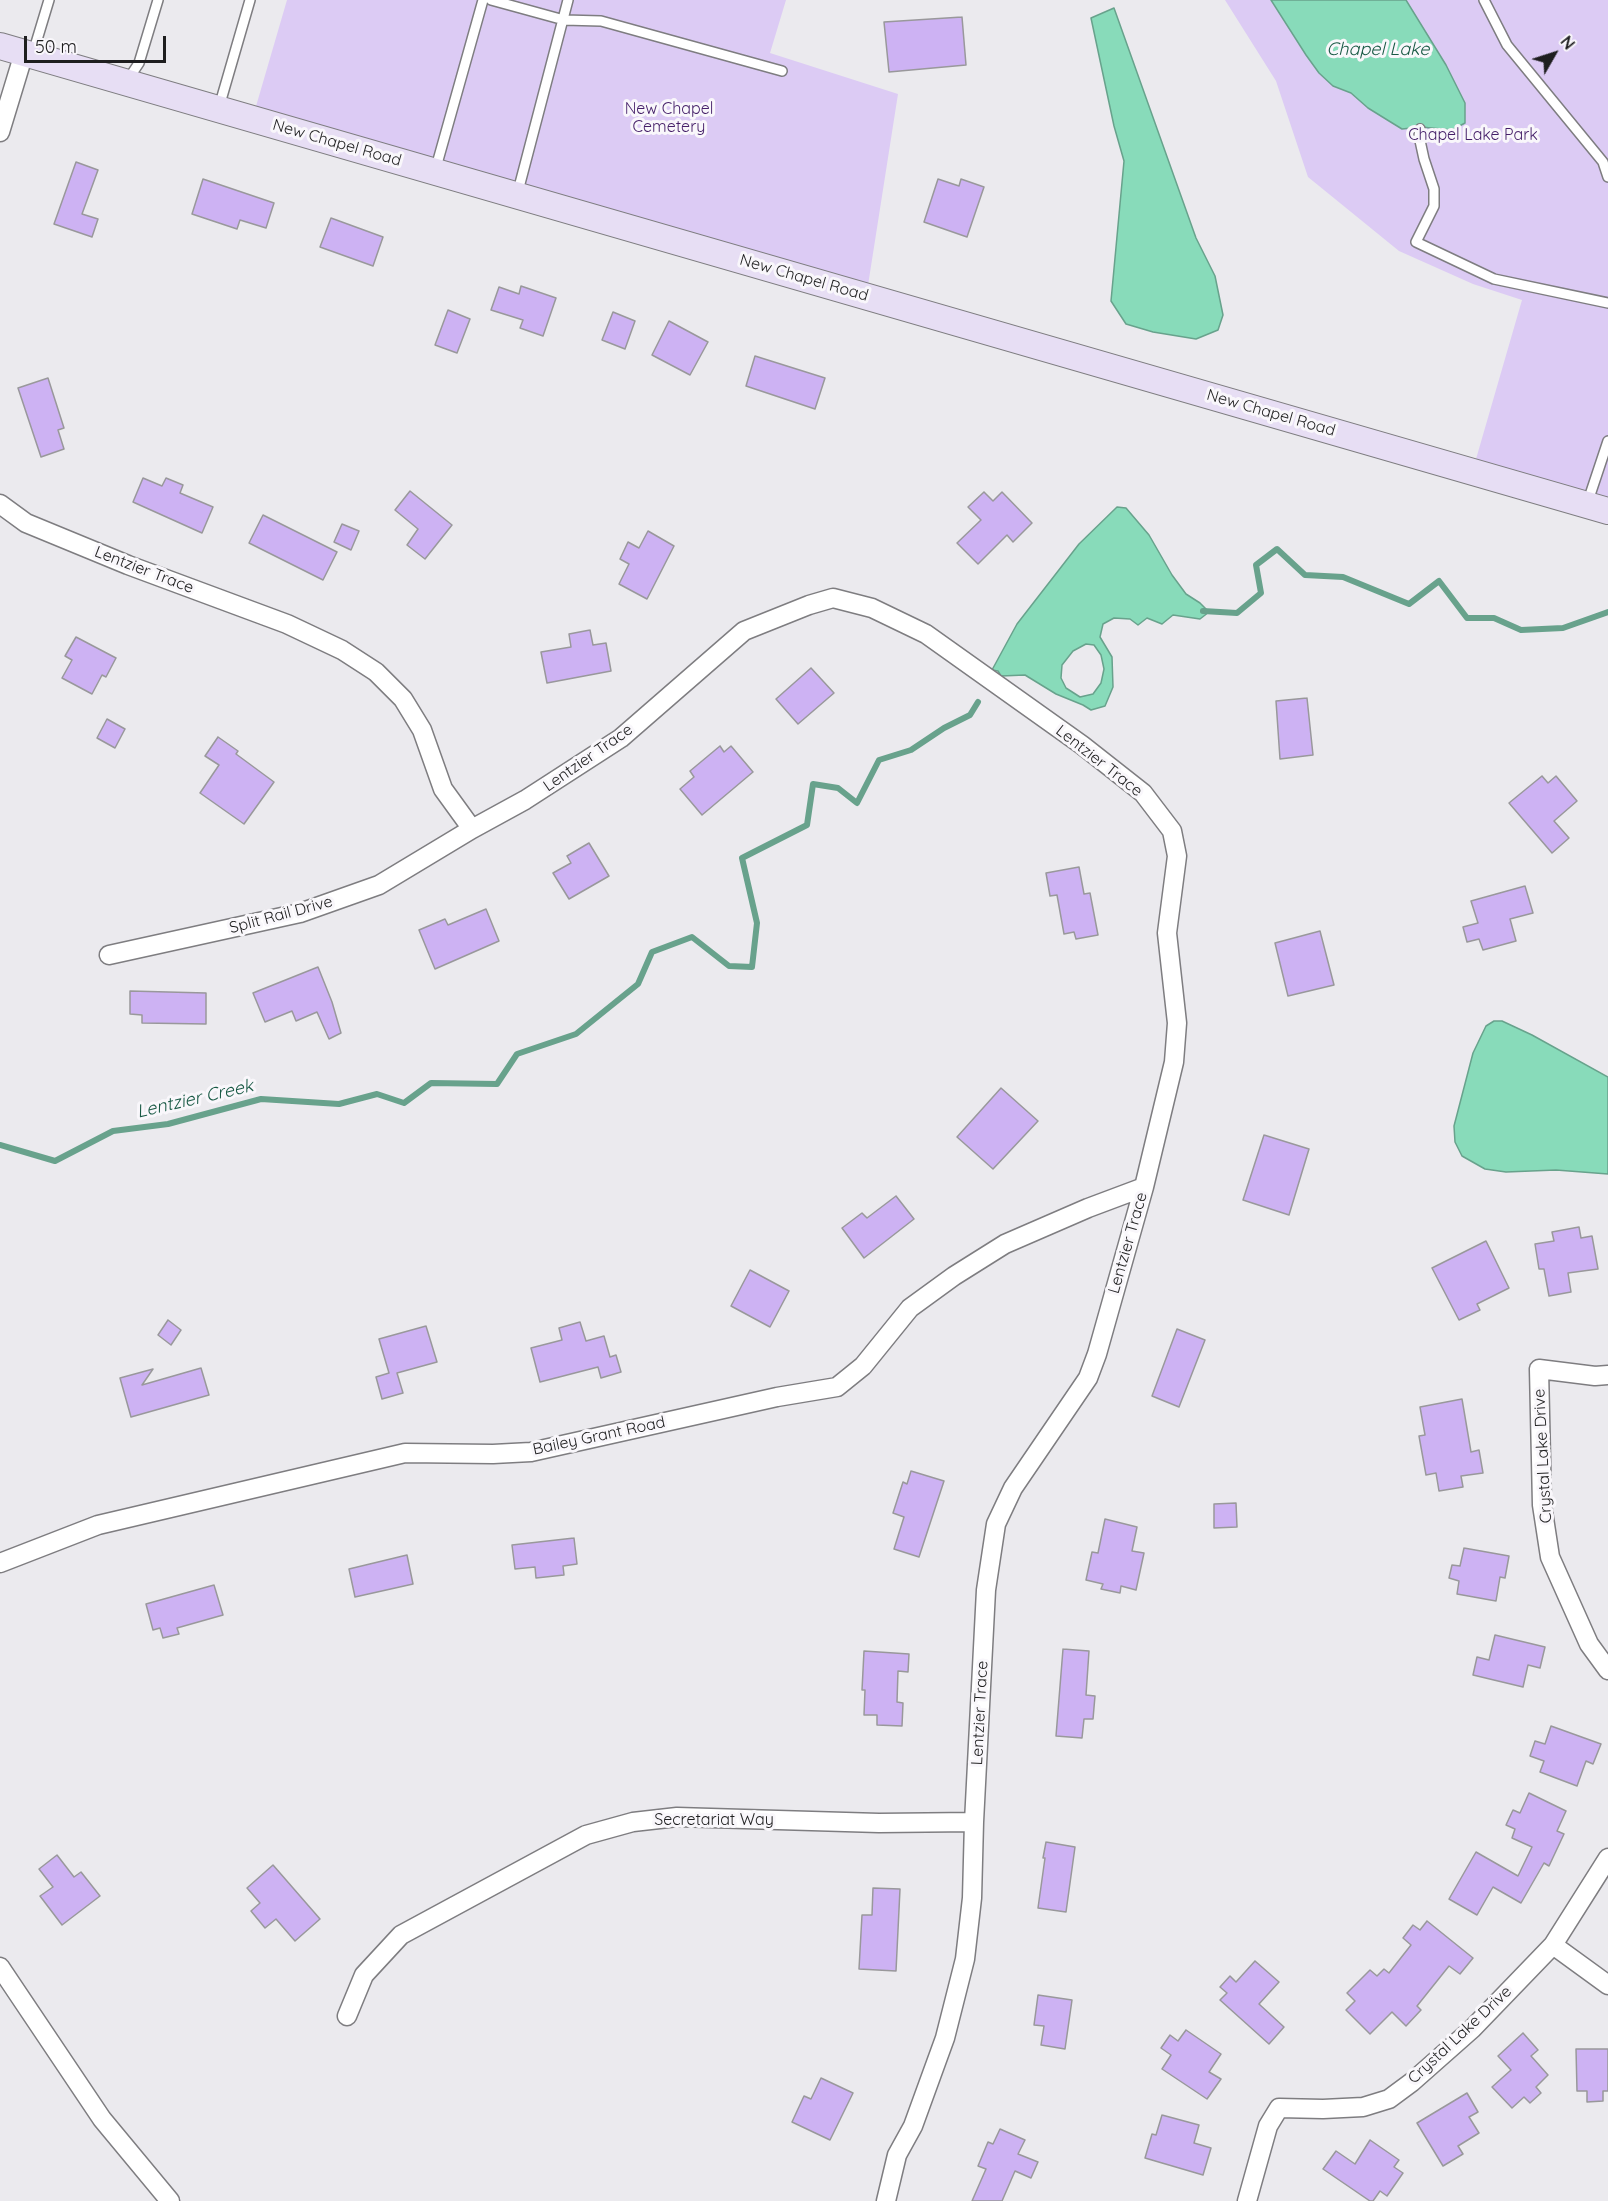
<!DOCTYPE html>
<style>
body{margin:0}
#map{position:relative;width:1608px;height:2201px;overflow:hidden;background:#ebeaee;font-family:Quicksand,sans-serif}
canvas{display:block}
.north{position:absolute;left:1524px;top:24px;width:60px;height:60px;-webkit-text-stroke:4px #f9f7fb;paint-order:stroke;rotate:51deg;font-size:16px;font-weight:700;line-height:24px;text-align:center;color:#1e1e1f}
.north::after{content:'';display:block;margin:auto;width:21px;height:27px;background:#1e1e1f;clip-path:polygon(50% 0,100% 100%,50% 72%,0 100%)}
.scale{position:absolute;left:24px;top:36px;width:142px;height:27px;box-sizing:border-box;border:3px solid #1e1e1f;border-top:0;padding-left:8px;font-size:18px;line-height:21px;white-space:nowrap;color:#1e1e1f;-webkit-text-stroke:4px #f9f7fb;paint-order:stroke}
</style>
<div id="map">
<canvas width="1608" height="2201"></canvas>
<div class="north">N</div>
<div class="scale">50 m</div>
</div>
<script>
const ctx = document.querySelector('canvas').getContext('2d');
ctx.lineJoin = 'round';
function fill(path, color) { ctx.fillStyle = color; ctx.fill(path, 'evenodd'); }
const poly = rows => new Path2D(rows.map(r => 'M' + r).join(''));
function stroke(path, color, width, dash) { ctx.strokeStyle = color; ctx.lineWidth = width; ctx.lineCap = dash ? 'butt' : 'round'; ctx.setLineDash(dash || []); ctx.stroke(path); }
function write(font, color, halo, rows, align = 'center') {
  ctx.font = font + ' Quicksand,sans-serif'; ctx.lineWidth = 6; ctx.setLineDash([]); ctx.textBaseline = 'middle'; ctx.strokeStyle = halo; ctx.fillStyle = color; for (const [text, x, y, turn = 0] of rows) {
    ctx.save(); ctx.translate(x, y); ctx.rotate((+turn || 0) * Math.PI / 180); ctx.textAlign = isNaN(turn) ? turn : align; if (halo) ctx.strokeText(text, 0, 0); ctx.fillText(text, 0, 0); ctx.restore();
  }
}
const green = poly([
 [287,0,786,0,770,53,898,94,866,298,252,120],
 [1225,0,1608,0,1608,502,1474,466,1522,300,1473,284,1399,251,1308,177,1276,81]
]);
const water = poly([
 [1271,0,1406,0,1446,65,1465,103,1465,123,1452,130,1421,127,1402,129,1389,121,1368,108,1351,93,1333,86,1319,73,1306,55,1271,0],
 [1114,8,1196,238,1215,276,1223,315,1218,330,1196,339,1153,332,1126,324,1111,301,1124,161,1114,126,1091,18,1114,8],
 [1117,507,1126,508,1149,535,1172,575,1186,594,1200,603,1209,612,1200,619,1173,615,1162,624,1147,618,1138,625,1130,619,1114,618,1103,624,1100,637,1112,657,1113,687,1105,706,1091,710,1083,705,1056,694,1025,675,1001,676,998,671,992,670,1017,624,1079,544,1117,507],
 [1086,644,1094,645,1101,655,1104,669,1101,683,1093,694,1080,697,1066,688,1061,678,1062,665,1073,651,1086,644],
 [1494,1021,1502,1021,1532,1035,1608,1077,1608,1174,1556,1170,1506,1172,1485,1169,1462,1156,1455,1142,1454,1126,1473,1053,1486,1026,1494,1021]
]);
const stream = poly([
 [1203,611,1237,613,1261,593,1256,565,1277,549,1305,575,1343,577,1409,604,1439,581,1467,618,1494,618,1521,630,1563,628,1608,612],
 [0,1145,55,1161,113,1131,168,1124,261,1099,339,1104,377,1094,404,1103,431,1083,497,1084,517,1054,576,1034,638,984,652,952,692,937,729,966,752,967,757,923,742,858,807,825,813,784,838,788,857,803,879,760,911,750,944,728,970,715,978,702]
]);
const building = poly([
 [962,17,966,65,889,72,884,22,962,17],
 [76,162,98,170,82,214,98,219,92,237,54,224,76,162],
 [203,179,274,203,266,228,240,220,237,229,192,214,203,179],
 [938,179,959,186,961,179,984,187,967,237,924,222,938,179],
 [331,218,383,237,373,266,320,247,331,218],
 [521,286,556,298,543,336,520,328,523,320,491,310,499,287,519,294,521,286],
 [448,310,470,319,457,353,435,345,448,310],
 [613,312,635,321,625,349,602,340,613,312],
 [669,321,708,342,690,375,652,355,669,321],
 [755,356,825,378,815,409,746,386,755,356],
 [48,378,64,428,58,430,64,449,41,457,18,388,48,378],
 [143,478,162,486,166,478,183,485,180,493,213,507,202,533,133,502,143,478],
 [410,491,452,525,425,559,407,545,418,529,395,510,410,491],
 [984,492,993,501,1002,492,1032,523,1013,542,1007,535,978,564,957,543,981,520,968,507,984,492],
 [263,515,337,552,323,580,249,543,263,515],
 [342,524,359,531,351,550,334,542,342,524],
 [648,531,674,546,647,599,619,584,629,564,620,559,628,542,639,548,648,531],
 [590,630,593,645,606,643,611,671,547,683,541,652,571,647,569,634,590,630],
 [76,637,116,658,106,677,102,675,92,694,62,678,72,660,65,656,76,637],
 [811,668,834,693,798,724,776,699,811,668],
 [1307,698,1313,755,1280,759,1276,701,1307,698],
 [107,719,125,729,115,748,97,738,107,719],
 [218,737,238,751,236,754,274,782,244,824,200,793,219,765,205,756,218,737],
 [720,746,724,752,731,746,753,772,702,815,680,789,694,777,690,771,720,746],
 [1542,776,1548,783,1556,776,1577,801,1554,821,1569,838,1552,853,1509,803,1542,776],
 [589,843,609,876,569,899,553,873,571,863,567,856,589,843],
 [1079,867,1084,894,1090,893,1098,935,1076,939,1074,932,1064,934,1057,895,1050,896,1046,873,1079,867],
 [1525,886,1533,913,1510,919,1516,941,1483,950,1479,939,1467,942,1463,927,1478,923,1471,901,1525,886],
 [486,909,499,941,435,969,419,930,445,919,448,925,486,909],
 [1320,931,1334,985,1288,996,1275,943,1320,931],
 [318,967,332,1002,341,1033,329,1039,317,1012,296,1021,292,1011,265,1022,253,993,318,967],
 [130,991,206,993,206,1024,142,1023,142,1015,130,1014,130,991],
 [1001,1088,1038,1121,993,1169,957,1137,1001,1088],
 [1264,1135,1309,1149,1289,1215,1243,1200,1264,1135],
 [896,1196,914,1219,864,1258,842,1228,862,1213,867,1218,896,1196],
 [1579,1227,1581,1238,1592,1236,1598,1269,1568,1273,1571,1292,1549,1296,1544,1269,1539,1269,1535,1244,1554,1241,1552,1232,1579,1227],
 [1486,1241,1509,1288,1477,1304,1480,1310,1459,1320,1432,1268,1486,1241],
 [750,1270,789,1291,770,1327,731,1306,750,1270],
 [168,1320,181,1330,171,1345,158,1335,168,1320],
 [580,1322,586,1341,604,1336,610,1357,616,1355,621,1372,601,1378,598,1367,540,1382,531,1348,562,1340,559,1328,580,1322],
 [426,1326,437,1362,397,1373,403,1393,382,1399,376,1377,389,1373,379,1339,426,1326],
 [1177,1329,1205,1340,1179,1407,1152,1396,1177,1329],
 [201,1368,209,1395,131,1417,120,1378,153,1369,142,1385,201,1368],
 [1462,1399,1471,1452,1479,1450,1483,1473,1461,1476,1463,1487,1439,1491,1436,1473,1426,1475,1419,1436,1425,1435,1420,1407,1462,1399],
 [911,1471,944,1481,919,1557,894,1549,904,1517,893,1513,903,1482,907,1484,911,1471],
 [1236,1503,1237,1527,1214,1528,1214,1504,1236,1503],
 [1105,1519,1137,1527,1132,1551,1144,1553,1136,1590,1121,1586,1120,1593,1101,1589,1103,1584,1086,1580,1092,1552,1098,1553,1105,1519],
 [574,1538,577,1564,563,1566,564,1575,536,1578,535,1567,515,1569,512,1545,574,1538],
 [1464,1548,1509,1556,1505,1578,1500,1577,1496,1601,1457,1594,1459,1581,1449,1578,1452,1565,1460,1566,1464,1548],
 [407,1555,413,1584,355,1597,349,1569,407,1555],
 [214,1585,223,1615,177,1628,179,1634,163,1638,160,1628,153,1630,146,1604,214,1585],
 [1495,1635,1545,1647,1540,1668,1528,1665,1523,1687,1473,1675,1477,1657,1489,1660,1495,1635],
 [1063,1649,1089,1651,1086,1695,1095,1696,1093,1719,1084,1719,1082,1738,1056,1736,1063,1649],
 [864,1651,909,1654,908,1672,898,1671,897,1702,903,1703,902,1726,877,1725,877,1715,864,1715,865,1690,862,1690,864,1651],
 [1551,1726,1601,1744,1593,1764,1586,1761,1577,1786,1540,1772,1544,1761,1530,1756,1535,1741,1545,1744,1551,1726],
 [1529,1793,1566,1811,1557,1831,1564,1834,1549,1866,1544,1863,1521,1903,1493,1887,1477,1915,1449,1899,1476,1852,1518,1876,1532,1847,1512,1838,1515,1829,1506,1825,1513,1810,1520,1813,1529,1793],
 [1046,1842,1075,1847,1066,1912,1038,1908,1045,1858,1043,1858,1046,1842],
 [57,1855,74,1877,81,1872,100,1896,62,1925,40,1896,53,1887,39,1869,57,1855],
 [273,1865,320,1919,295,1941,276,1919,265,1928,251,1911,260,1903,247,1888,273,1865],
 [873,1888,900,1889,896,1971,859,1969,862,1915,872,1915,873,1888],
 [1427,1921,1473,1958,1460,1974,1449,1966,1417,2006,1421,2010,1406,2026,1392,2012,1370,2034,1346,2010,1355,2001,1347,1993,1370,1970,1377,1976,1384,1969,1389,1973,1411,1945,1403,1938,1413,1925,1420,1930,1427,1921],
 [1255,1961,1279,1982,1259,2004,1284,2027,1269,2044,1220,2000,1227,1993,1220,1987,1230,1976,1236,1982,1255,1961],
 [1038,1995,1072,2000,1065,2049,1041,2045,1044,2026,1034,2025,1038,1995],
 [1186,2030,1221,2054,1209,2072,1221,2079,1207,2099,1162,2069,1171,2055,1161,2048,1170,2035,1178,2041,1186,2030],
 [1523,2033,1538,2050,1531,2056,1548,2075,1536,2087,1541,2093,1530,2103,1524,2097,1512,2108,1492,2087,1511,2070,1498,2056,1523,2033],
 [1576,2049,1608,2049,1608,2091,1603,2091,1603,2101,1587,2102,1587,2091,1577,2091,1576,2049],
 [821,2078,853,2093,830,2140,792,2122,804,2096,811,2099,821,2078],
 [1467,2093,1478,2112,1469,2117,1479,2133,1458,2146,1463,2154,1443,2166,1417,2123,1467,2093],
 [1162,2115,1199,2125,1194,2143,1211,2148,1203,2175,1145,2158,1152,2134,1156,2135,1162,2115],
 [1000,2129,1025,2140,1018,2154,1038,2162,1031,2178,1015,2171,1002,2201,972,2201,986,2169,978,2166,988,2142,993,2144,1000,2129],
 [1370,2140,1399,2160,1394,2167,1403,2173,1387,2196,1380,2191,1373,2201,1370,2201,1323,2169,1336,2151,1355,2164,1370,2140]
]);
const lane = poly([
 [491,0,564,20,601,21,782,71],
 [1484,0,1507,45,1603,162,1608,177],
 [33,53,49,0],
 [127,81,139,63,158,0],
 [219,107,250,0],
 [1420,129,1419,136,1424,159,1434,189,1434,206,1416,242,1494,279,1608,303],
 [435,171,483,0],
 [517,195,568,0],
 [1587,504,1608,441]
]);
const street = poly([
 [0,132,24,53],
 [0,504,26,523,128,565,287,624,342,650,376,672,403,699,422,730,443,789,472,829],
 [109,955,300,913,379,885,472,829,525,800,621,738,744,631,809,605,833,598,872,608,926,634,1082,745,1143,793,1172,831,1177,856,1167,933,1177,1023,1174,1062,1144,1187,1097,1354,1088,1378,1013,1488,996,1524,986,1590,974,1822,972,1898,965,1959,945,2038,913,2126,897,2155,886,2201],
 [1608,1375,1595,1376,1539,1369,1542,1505,1550,1557,1589,1644,1608,1670],
 [0,1563,98,1525,405,1453,493,1454,531,1452,777,1397,837,1387,863,1366,910,1308,954,1276,1005,1244,1088,1208,1144,1187],
 [1553,1945,1608,1985],
 [0,1967,102,2119,170,2201],
 [347,2016,364,1975,401,1935,586,1835,633,1822,677,1817,879,1823,974,1822],
 [1247,2201,1268,2126,1279,2108,1323,2109,1363,2107,1389,2099,1412,2082,1472,2029,1553,1945,1608,1858]
]);
const secondary = poly([
 [0,46,1608,511]
]);
const parkNames = [
 ["New Chapel",669,109],
 ["Cemetery",669,127],
 ["Chapel Lake Park",1473,135]
];
const streetNames = [
 ["New Chapel Road",337,143,16],
 ["New Chapel Road",804,278,16],
 ["New Chapel Road",1271,413,16],
 ["Lentzier Trace",144,570,21],
 ["Lentzier Trace",588,758,-35],
 ["Lentzier Trace",1099,761,38],
 ["Split Rail Drive",281,915,-15],
 ["Lentzier Trace",1128,1243,-74],
 ["Bailey Grant Road",599,1436,-12],
 ["Crystal Lake Drive",1543,1456,-93],
 ["Lentzier Trace",980,1713,-87],
 ["Secretariat Way",714,1820],
 ["Crystal Lake Drive",1460,2035,-43]
];
const waterNames = [
 ["Chapel Lake",1378,50],
 ["Lentzier Creek",195,1099,-13]
];
fill(green, '#dccbf4');
fill(water, '#88dbba');
stroke(water, '#68a28c', 1.5);
stroke(stream, '#68a28c', 6);
fill(building, '#cdb2f3');
stroke(building, '#99989b', 1.5);
stroke(lane, '#7e7d80', 12);
stroke(street, '#7e7d80', 21);
stroke(secondary, '#7e7d80', 28);
stroke(lane, '#fff', 9);
stroke(street, '#fff', 18);
stroke(secondary, '#e7def4', 26);
write('16px', '#441e68', '#f9f7fb', parkNames);
write('16px', '#1e1e1f', '#f9f7fb', streetNames);
write('italic 18px', '#185944', '#f9f7fb', waterNames);
</script>
